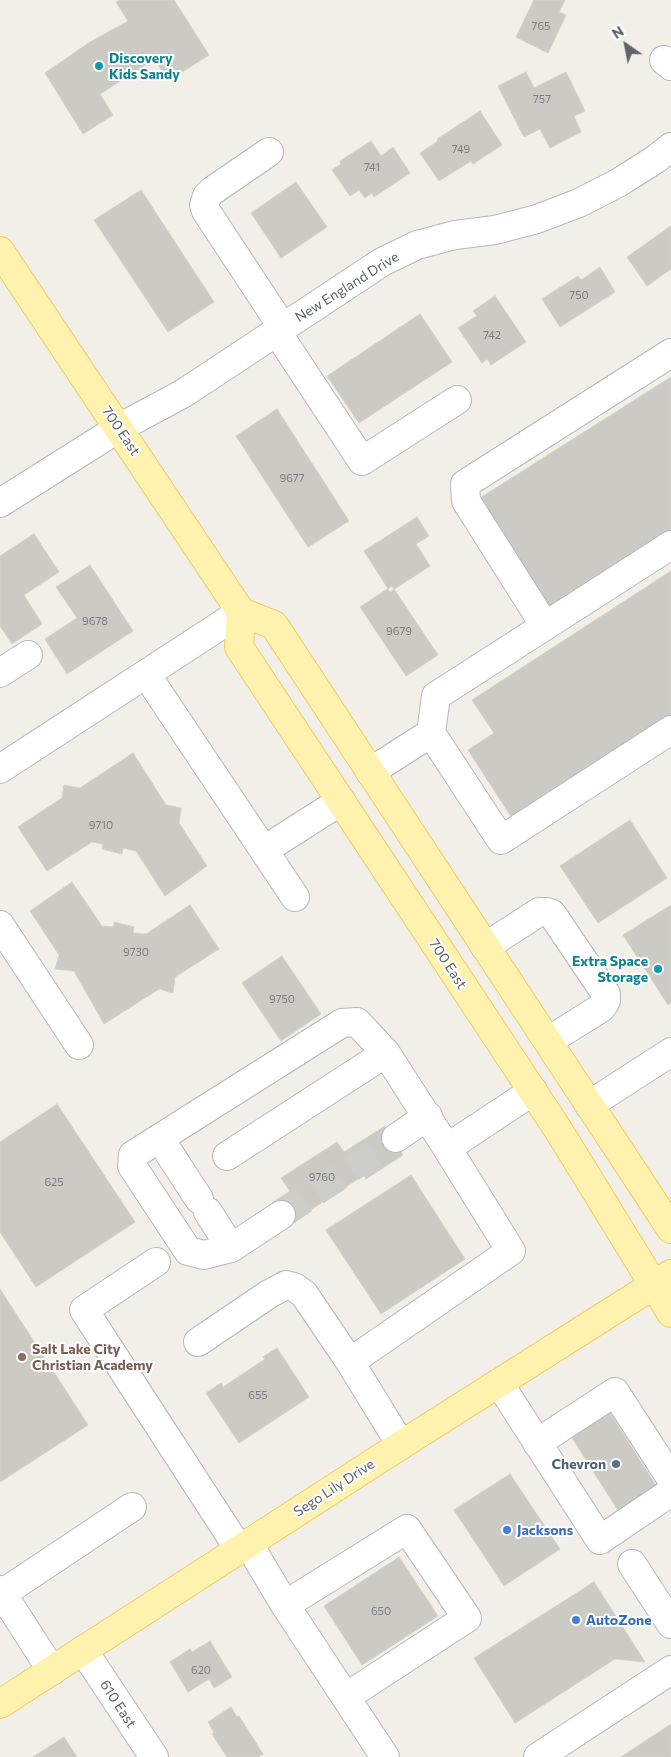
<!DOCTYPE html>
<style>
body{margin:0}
#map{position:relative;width:671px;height:1757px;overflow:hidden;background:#f1efe8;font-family:Commissioner,sans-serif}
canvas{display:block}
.north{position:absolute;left:601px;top:20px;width:50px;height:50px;-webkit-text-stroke:4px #fff;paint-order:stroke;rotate:327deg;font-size:14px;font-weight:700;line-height:20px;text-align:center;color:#5f6368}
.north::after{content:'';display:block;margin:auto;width:18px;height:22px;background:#5f6368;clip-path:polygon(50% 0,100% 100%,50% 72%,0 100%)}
</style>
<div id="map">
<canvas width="671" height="1757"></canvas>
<div class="north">N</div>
</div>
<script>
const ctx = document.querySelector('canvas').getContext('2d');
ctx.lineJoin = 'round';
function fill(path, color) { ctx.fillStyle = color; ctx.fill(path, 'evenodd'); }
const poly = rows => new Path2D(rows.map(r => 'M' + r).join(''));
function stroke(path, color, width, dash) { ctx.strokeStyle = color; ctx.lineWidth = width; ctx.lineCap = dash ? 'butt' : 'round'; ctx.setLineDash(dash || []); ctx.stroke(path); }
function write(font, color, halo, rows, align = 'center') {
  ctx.font = font + ' Commissioner,sans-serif'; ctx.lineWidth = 4; ctx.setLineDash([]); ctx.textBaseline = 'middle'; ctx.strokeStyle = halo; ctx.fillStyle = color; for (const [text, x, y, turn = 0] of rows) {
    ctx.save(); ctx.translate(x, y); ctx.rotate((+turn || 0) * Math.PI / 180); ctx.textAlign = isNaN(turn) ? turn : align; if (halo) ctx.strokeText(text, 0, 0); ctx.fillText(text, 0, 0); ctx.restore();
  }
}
const building = poly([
 [119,0,174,0,209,55,168,81,155,59,100,94,113,115,83,134,45,73,90,42,128,21,116,2,119,0],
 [534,0,565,0,559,12,566,15,548,53,516,37,534,0],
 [526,72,534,88,566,72,585,111,574,116,581,132,550,148,540,129,524,137,498,86,526,72],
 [480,111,502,145,473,164,471,161,439,181,420,153,438,141,437,139,480,111],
 [371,141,381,156,393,147,410,173,374,197,372,193,365,198,359,190,350,196,332,170,341,164,340,161,371,141],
 [296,182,327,227,281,258,251,213,296,182],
 [141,190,214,302,168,332,94,220,141,190],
 [671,226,671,269,647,286,627,257,671,226],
 [600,267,615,292,560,327,542,299,578,276,581,280,600,267],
 [495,296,526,342,491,365,487,359,482,363,458,328,477,316,473,311,495,296],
 [420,314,452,362,359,423,327,376,420,314],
 [671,377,671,534,551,610,480,498,671,377],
 [277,409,349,521,308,547,236,436,277,409],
 [417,517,429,536,416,544,430,566,390,592,364,551,417,517],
 [34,534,59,572,24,595,42,624,12,644,0,626,0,556,34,534],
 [90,565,133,631,67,674,45,639,77,618,56,587,90,565],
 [671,571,671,719,514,821,468,750,494,733,472,700,671,571],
 [392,586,438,655,406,676,360,607,392,586],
 [133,753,166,805,181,808,179,823,207,866,165,896,136,851,123,848,122,854,102,849,103,844,92,842,47,871,18,827,62,798,64,785,80,788,133,753],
 [630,820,667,878,598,923,560,866,630,820],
 [72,882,102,926,114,927,114,922,134,927,133,933,146,934,190,905,219,949,175,977,173,993,159,989,104,1024,74,971,55,969,59,955,30,911,72,882],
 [671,905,671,1003,668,1005,623,935,671,905],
 [282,956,321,1014,281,1041,242,983,282,956],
 [57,1104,135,1222,36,1287,0,1232,0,1142,57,1104],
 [385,1126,403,1155,366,1179,364,1175,287,1225,272,1203,290,1191,281,1178,337,1142,344,1152,385,1126],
 [411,1175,465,1259,381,1314,326,1230,411,1175],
 [0,1289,88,1425,0,1482,0,1289],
 [277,1348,309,1397,239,1443,206,1393,221,1383,223,1387,265,1359,263,1357,277,1348],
 [610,1413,660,1492,622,1517,571,1436,610,1413],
 [510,1474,560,1549,504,1586,454,1510,510,1474],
 [399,1557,438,1616,362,1665,324,1606,399,1557],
 [594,1582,645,1662,615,1659,515,1723,474,1658,594,1582],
 [210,1641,232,1677,214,1688,209,1679,188,1692,170,1662,190,1649,192,1652,210,1641],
 [231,1707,237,1717,239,1716,263,1754,258,1757,227,1757,212,1734,214,1733,208,1722,231,1707],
 [671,1724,671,1757,621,1757,671,1724],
 [64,1737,77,1757,33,1757,64,1737]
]);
const minorTunnel = poly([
 [281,1215,396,1138]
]);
const minor = poly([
 [664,60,671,66],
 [269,152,212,191,207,196,204,205,206,211,283,328],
 [277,332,362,461,457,400],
 [0,503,119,428,184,393,382,262,417,245,455,235,495,230,537,219,579,203,618,183,656,159,671,147],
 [671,545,436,696,431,733,501,840,671,730],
 [545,626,466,501,465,484,671,353],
 [0,673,28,655],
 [146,674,295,897],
 [0,769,241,612],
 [370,772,431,733],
 [264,850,341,801],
 [0,925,79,1045],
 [485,947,539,912,547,912,552,914,606,994,606,1001,601,1008,548,1041],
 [589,1105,671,1052],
 [396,1138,428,1116],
 [160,1139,199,1199],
 [227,1156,386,1053],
 [208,1212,231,1248,281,1215],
 [231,1248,204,1255,188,1251,132,1166,133,1155,342,1023,357,1022,386,1053,447,1148],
 [156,1262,84,1310,239,1549],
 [198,1342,269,1294,286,1285,294,1287,304,1294,350,1362],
 [499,1383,600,1540,671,1492],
 [537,1443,615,1392,670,1477],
 [401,1445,350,1362,511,1251,447,1148,533,1091],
 [248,1543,285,1605,385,1757],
 [632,1564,671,1624],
 [0,1590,52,1671],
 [3,1593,132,1507],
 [285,1605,407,1529,467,1618,346,1697],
 [83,1650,154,1757],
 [538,1757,671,1670]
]);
const major = poly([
 [0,251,241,612,274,625,671,1229],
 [241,612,239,647,559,1131,671,1313],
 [0,1704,401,1445,671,1274]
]);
const markers = [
 [99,66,5,"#0f9aa8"],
 [658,969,5,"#0f9aa8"],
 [22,1357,5,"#8d6e63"],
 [616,1464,5,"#5c6f8a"],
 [507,1530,5,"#3f7fe0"],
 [576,1620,5,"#3f7fe0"]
];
const numberNames = [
 ["765",541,26],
 ["757",542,99],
 ["749",461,149],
 ["741",372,167],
 ["750",579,295],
 ["742",492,335],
 ["9677",292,478],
 ["9678",95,621],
 ["9679",399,631],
 ["9710",101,825],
 ["9730",136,952],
 ["9750",282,999],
 ["9760",322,1177],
 ["625",54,1182],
 ["655",258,1395],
 ["650",381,1611],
 ["620",201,1670]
];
const cultureNames = [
 ["Discovery",109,58],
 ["Kids Sandy",109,74],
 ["Extra Space",648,961,"right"],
 ["Storage",648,977,"right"]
];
const streetNames = [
 ["New England Drive",347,287,-32],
 ["700 East",121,431,56],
 ["700 East",448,964,57],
 ["Sego Lily Drive",334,1488,-33],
 ["610 East",118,1704,57]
];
const educationNames = [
 ["Salt Lake City",32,1349],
 ["Christian Academy",32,1365]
];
const serviceNames = [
 ["Chevron",606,1464]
];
const shopNames = [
 ["Jacksons",517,1530],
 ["AutoZone",586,1620]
];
fill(building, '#cccac5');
stroke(building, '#d6d1c6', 1);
stroke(minorTunnel, '#ccccc8', 28, [28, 14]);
stroke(minor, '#b5b8bc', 30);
stroke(major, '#f2c960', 30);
stroke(minor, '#fff', 28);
stroke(major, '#fff2af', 28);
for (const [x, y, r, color] of markers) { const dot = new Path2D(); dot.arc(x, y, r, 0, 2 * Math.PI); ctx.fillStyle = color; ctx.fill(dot); stroke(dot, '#fff', 2); }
write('11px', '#7a7d7f', null, numberNames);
write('bold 14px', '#0d838f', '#fff', cultureNames, 'left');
write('14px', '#5f6368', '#fff', streetNames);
write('bold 14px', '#785e54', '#fff', educationNames, 'left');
write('bold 14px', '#4e5e75', '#fff', serviceNames, 'right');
write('bold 14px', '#366cbe', '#fff', shopNames, 'left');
</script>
